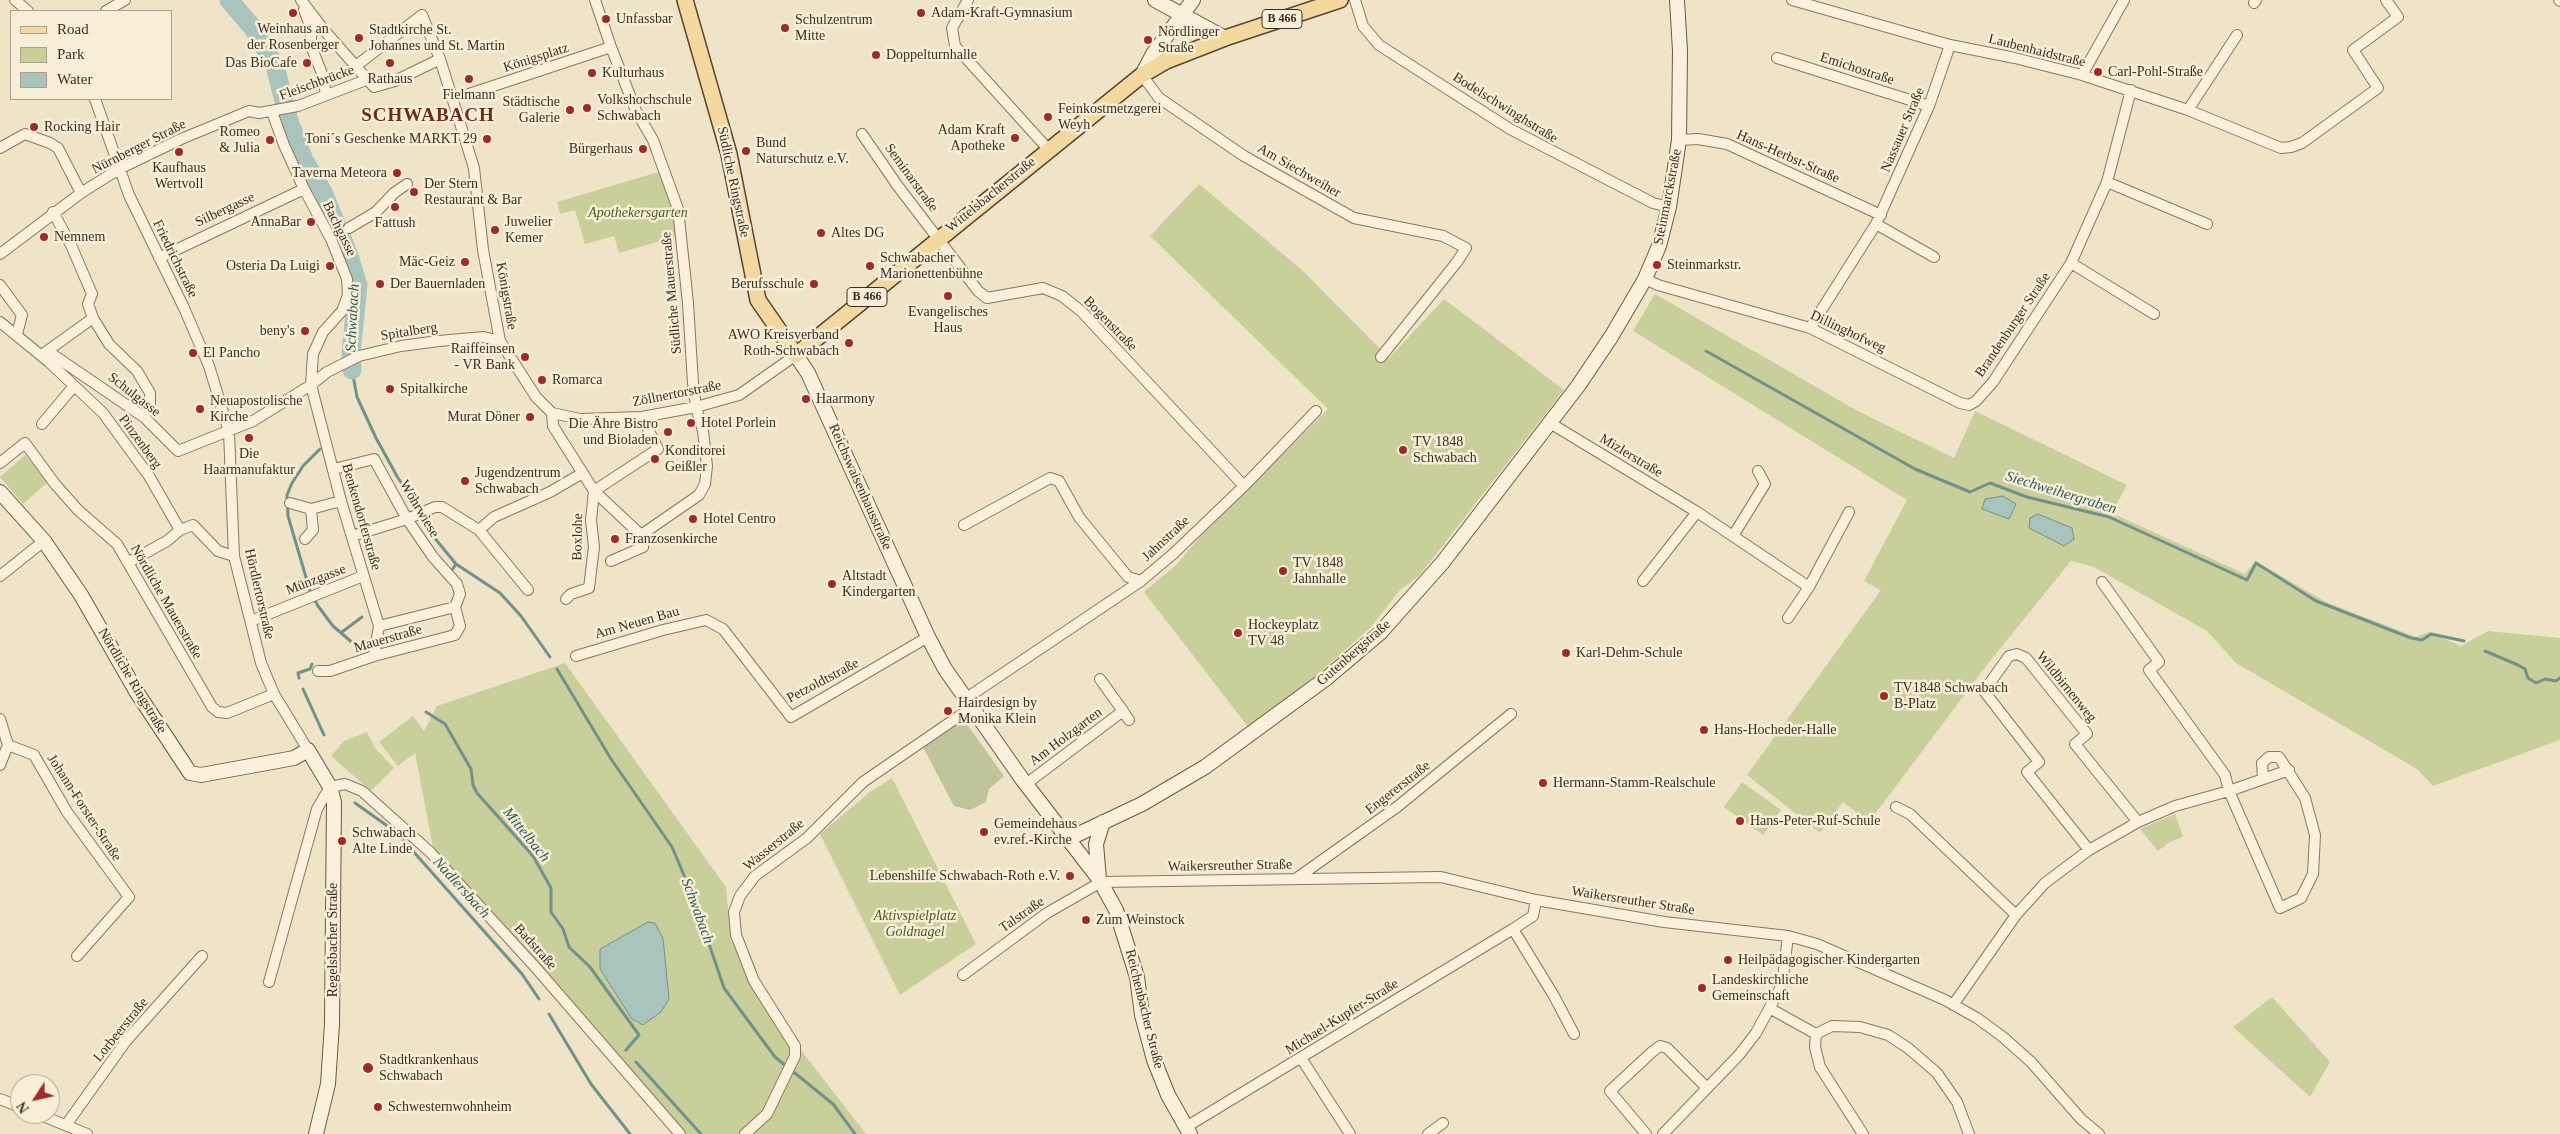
<!DOCTYPE html>
<meta charset="utf-8">
<style>
body{margin:0}
#map{position:relative;width:2560px;height:1134px;overflow:hidden;background:#f0e4c8;font-family:"Times New Roman",serif}
canvas{display:block}
.legend{position:absolute;left:10px;top:10px;width:162px;height:90px;box-sizing:border-box;background:#f7eed8;border:1px solid #ada18e;margin:0;padding:6px 9px;list-style:none;font-size:15px;color:#3d2e20}
.legend li{display:flex;align-items:center;gap:10px;height:25px}
.legend b{width:25px;border:1px solid #ada18e}
.north{position:absolute;left:10px;top:1074px;width:50px;height:50px;box-sizing:border-box;background:#f7eed8;border:1px solid #ada18e;border-radius:50%;rotate:235deg;font-size:14px;font-weight:700;line-height:20px;text-align:center;color:#3d2e20}
.north::after{content:'';display:block;margin:auto;width:18px;height:22px;background:#9e2a2b;clip-path:polygon(50% 0,100% 100%,50% 72%,0 100%)}
</style>
<div id="map">
<canvas width="2560" height="1134"></canvas>
<ul class="legend">
<li><b style="height:6px;background:#f3d9a0"></b>Road</li>
<li><b style="height:14px;background:#c9cf9b"></b>Park</li>
<li><b style="height:14px;background:#a9c4bc"></b>Water</li>
</ul>
<div class="north">N</div>
</div>
<script>
const ctx = document.querySelector('canvas').getContext('2d');
ctx.lineJoin = 'round';
function fill(path, color) { ctx.fillStyle = color; ctx.fill(path, 'evenodd'); }
const poly = rows => new Path2D(rows.map(r => 'M' + r).join(''));
function stroke(path, color, width, dash) { ctx.strokeStyle = color; ctx.lineWidth = width; ctx.lineCap = dash ? 'butt' : 'round'; ctx.setLineDash(dash || []); ctx.stroke(path); }
function write(font, color, halo, rows, align = 'center') {
  ctx.font = font + ' "Times New Roman",serif'; ctx.lineWidth = 5; ctx.setLineDash([]); ctx.textBaseline = 'middle'; ctx.strokeStyle = halo; ctx.fillStyle = color; for (const [text, x, y, turn = 0] of rows) {
    ctx.save(); ctx.translate(x, y); ctx.rotate((+turn || 0) * Math.PI / 180); ctx.textAlign = isNaN(turn) ? turn : align; if (halo) ctx.strokeText(text, 0, 0); ctx.fillText(text, 0, 0); ctx.restore();
  }
}
const green = poly([
 [662,171,673,203,679,231,674,237,619,253,614,236,585,244,575,210,560,214,557,202],
 [1199,184,1302,270,1389,358,1444,299,1564,390,1419,576,1400,590,1371,627,1325,668,1249,728,1144,592,1177,564,1215,519,1247,490,1328,409,1150,236],
 [1655,294,1856,410,1954,458,1975,411,2127,485,2112,513,2245,574,2255,561,2328,603,2416,637,2429,632,2461,646,2488,631,2560,638,2560,740,2433,786,2417,769,2236,663,2207,631,2094,567,2071,561,1986,666,1869,822,1843,802,1820,833,1747,775,1881,590,1864,581,1907,500,1633,331],
 [25,455,49,481,23,504,0,477],
 [565,663,726,887,731,941,797,1045,866,1134,683,1134,612,1048,433,847,415,753,398,766,379,742,413,716,424,731,437,706],
 [367,732,375,748,394,768,371,791,331,756,344,741],
 [892,778,976,944,900,995,820,834,870,792],
 [1742,782,1781,810,1763,835,1724,807],
 [2175,814,2183,837,2168,843,2158,851,2140,829],
 [2272,997,2330,1062,2310,1097,2233,1027]
]);
const cemetery = poly([
 [964,720,1004,776,989,789,986,802,970,810,954,806,923,747]
]);
const water = poly([
 [2003,496,2016,504,2009,519,1982,509,1985,499,2003,496],
 [2038,514,2072,528,2074,539,2064,546,2029,528,2030,518,2038,514],
 [648,922,655,923,663,938,669,999,661,1012,643,1025,632,1019,600,969,600,949,648,922]
]);
const stream = poly([
 [1706,351,1915,469,1970,492,1990,483,2027,497,2109,517,2247,580,2256,563,2316,601,2411,638,2422,640,2431,634,2464,641],
 [352,370,357,397,376,438,398,478,417,505,422,519,433,536,456,564,500,593,521,616,550,657],
 [320,449,303,466,292,483,287,495,288,516,310,591,318,606,333,626,362,651],
 [452,570,456,564],
 [342,632,362,617],
 [2485,651,2518,665,2525,669,2528,678,2536,683,2545,679,2556,681,2560,678],
 [557,669,611,759,672,847,692,894,724,988,775,1057,833,1104,855,1134],
 [299,678,298,673,310,669,312,664],
 [303,689,324,735],
 [426,712,445,724,471,769,473,785,477,793,533,856,551,888,551,912,563,929,569,947,590,967,639,1035,626,1050],
 [355,803,396,832,522,974,539,999],
 [549,1014,591,1084,630,1134],
 [636,1062,701,1134]
]);
const river = poly([
 [229,0,253,28,275,66,289,121,304,160,323,192,348,253,358,285,351,353,352,370]
]);
const street = poly([
 [15,0,28,11],
 [301,0,324,30,374,87,395,81,440,59],
 [595,0,611,47,636,111,653,140,678,209,688,303,693,383,696,407,703,431,707,466,705,484,699,495,641,535],
 [968,0,952,28,955,46,1048,149],
 [1355,0,1363,26,1379,45,1510,129,1653,203,1669,207],
 [1792,0,1950,45,2015,58,2082,75,2188,110,2281,148,2291,147,2302,143,2378,88,2353,50,2398,17,2386,0],
 [2559,0,2560,1],
 [2254,3,2256,0],
 [304,10,311,28,311,46,323,76,326,95],
 [106,11,125,0],
 [1777,58,1929,106],
 [357,65,422,15,440,59,474,168,483,250,500,341,536,397,552,413],
 [1142,75,1159,98,1244,156,1354,218,1443,236,1466,248,1457,262,1381,357],
 [2082,75,2124,0],
 [469,94,611,47],
 [95,99,129,195,184,308,209,366,229,432,234,556,261,663,274,694,308,750],
 [2188,110,2237,35],
 [272,112,284,145,304,189,331,239,347,279,348,295,342,311,323,332,313,354,311,385,341,501,379,626,374,656],
 [862,134,897,185,978,291,987,298,1043,288,1062,296,1081,311,1244,486],
 [1679,140,1698,139,1727,144,1881,215],
 [0,148,25,134,50,143,58,148,81,193],
 [2107,182,2207,224],
 [53,212,71,245,92,294,88,304,93,318,109,344,137,371,150,393,150,404,144,417],
 [1876,224,1934,257],
 [349,228,376,212,394,193,407,184],
 [0,254,81,193,119,169,181,139,249,111,259,113,298,106,366,80],
 [159,258,304,189],
 [2071,263,2154,314],
 [1645,279,1658,285,1810,328,1960,403,1969,405,1976,401,1993,382,2071,263,2107,182,2131,90],
 [0,285,22,315,17,334],
 [0,322,49,362,103,413,149,476,180,530,193,525,218,551,234,556],
 [1810,328,1876,224,1929,106,1950,45],
 [49,352,144,417,178,451,253,421,311,385,327,372,359,356,401,346,439,341,484,337,500,341],
 [43,354,93,318],
 [552,413,580,419,642,417,696,407,739,395,796,355],
 [552,413,553,426,594,491,641,535,643,547,611,561],
 [1550,423,1697,512,1809,587],
 [42,424,74,386],
 [0,463,25,443,55,484,78,510,117,544,212,707,218,712,227,713,274,694],
 [594,491,658,449,642,417],
 [290,503,311,509,341,501],
 [964,525,1050,478,1059,481,1079,517,1128,577,1141,581],
 [479,530,494,517,550,492,581,474],
 [352,536,407,519,435,507,442,507,479,530,528,590],
 [1733,536,1765,484,1758,471],
 [305,539,313,530,311,509],
 [129,562,167,541,180,530],
 [0,576,44,541],
 [1643,581,1697,512],
 [2102,582,2159,662,2149,670,2225,775,2229,791,2280,908,2301,898,2313,874,2315,835,2305,798,2279,757,2269,757,2262,763,2263,778],
 [566,599,571,594,589,588,594,547,591,520,594,491],
 [1788,618,1809,587,1849,512],
 [251,621,363,576],
 [379,626,455,607],
 [576,656,663,630,706,620,723,629,791,717,928,637],
 [318,671,330,671,374,656,455,635,460,626,455,607,460,594,457,584,433,557,407,519,374,459,334,469],
 [1100,679,1123,711],
 [965,699,1141,581,1173,554,1244,486,1316,411],
 [0,719,8,745,0,765],
 [8,745,34,755,67,812,129,897,77,956],
 [1026,784,1123,711,1129,720],
 [1896,807,1910,814,2016,915],
 [2089,850,2027,772,2039,762,1984,691,2009,656,2017,654,2026,658,2087,734,2075,744,2138,822],
 [1297,878,1397,807,1511,714],
 [1513,929,1554,996,1574,1034],
 [963,975,1047,913,1101,882,1441,877,1536,900,1664,922,1788,936,1817,944,1945,1000,1977,1018,2003,1037,2031,1062,2081,1119,2099,1134],
 [269,982,317,809,330,787,345,784,362,791,430,852,536,968,680,1134],
 [1953,1005,2016,915,2045,883,2089,850,2138,822,2175,806,2229,791,2289,770],
 [1771,1009,1816,1034],
 [1816,1034,1832,1026,1860,1027,1888,1035,1908,1048,1937,1073,1957,1102,1969,1134],
 [1816,1034,1815,1047,1820,1067,1863,1134],
 [1301,1058,1350,1134],
 [0,1099,20,1107],
 [38,1114,87,1134],
 [66,1125,126,1041,202,956],
 [1186,1127,1513,929,1533,916,1536,900],
 [745,1134,767,1114,795,1056,795,1046,754,981,736,935,734,912,740,896,755,876,807,838,863,782,971,708],
 [1428,1134,1443,1123],
 [1646,1134,1610,1091,1652,1052,1660,1046,1667,1048,1707,1088],
 [1663,1134,1739,1055,1756,1033,1782,985,1788,936]
]);
const secondary = poly([
 [1155,0,1225,38],
 [1142,75,1153,54,1193,0],
 [796,355,808,373,928,637,945,669,1022,779,1099,879,1116,910,1137,977,1142,1015,1154,1060,1168,1095,1190,1134],
 [0,492,44,541,81,595,136,691,190,773,201,775,294,758,308,750,330,787,334,802,332,1024,328,1084,316,1134],
 [1068,839,1142,804,1205,767,1328,677,1380,633,1443,562,1578,386,1611,337,1645,279,1659,246,1669,207,1679,140,1680,51,1677,0],
 [1099,879,1096,844,1103,822]
]);
const primary = poly([
 [685,0,729,154,758,300,796,355,1142,75,1166,61,1225,38,1340,0]
]);
const markers = [
 [293,13,5,"#9e2a2b"],
 [921,13,5,"#9e2a2b"],
 [606,19,5,"#9e2a2b"],
 [785,28,5,"#9e2a2b"],
 [359,38,5,"#9e2a2b"],
 [1148,40,5,"#9e2a2b"],
 [876,55,5,"#9e2a2b"],
 [307,63,5,"#9e2a2b"],
 [390,63,5,"#9e2a2b"],
 [2098,72,5,"#9e2a2b"],
 [592,73,5,"#9e2a2b"],
 [469,79,5,"#9e2a2b"],
 [587,108,5,"#9e2a2b"],
 [570,110,5,"#9e2a2b"],
 [1048,117,5,"#9e2a2b"],
 [34,127,5,"#9e2a2b"],
 [1015,138,5,"#9e2a2b"],
 [487,139,5,"#9e2a2b"],
 [270,140,5,"#9e2a2b"],
 [643,149,5,"#9e2a2b"],
 [746,151,5,"#9e2a2b"],
 [179,152,5,"#9e2a2b"],
 [397,173,5,"#9e2a2b"],
 [414,192,5,"#9e2a2b"],
 [395,207,5,"#9e2a2b"],
 [311,222,5,"#9e2a2b"],
 [495,230,5,"#9e2a2b"],
 [821,233,5,"#9e2a2b"],
 [44,237,5,"#9e2a2b"],
 [465,262,5,"#9e2a2b"],
 [1657,265,5,"#9e2a2b"],
 [330,266,5,"#9e2a2b"],
 [870,266,5,"#9e2a2b"],
 [380,284,5,"#9e2a2b"],
 [814,284,5,"#9e2a2b"],
 [948,296,5,"#9e2a2b"],
 [305,331,5,"#9e2a2b"],
 [849,343,5,"#9e2a2b"],
 [193,353,5,"#9e2a2b"],
 [525,357,5,"#9e2a2b"],
 [542,380,5,"#9e2a2b"],
 [390,389,5,"#9e2a2b"],
 [806,399,5,"#9e2a2b"],
 [200,409,5,"#9e2a2b"],
 [530,417,5,"#9e2a2b"],
 [691,423,5,"#9e2a2b"],
 [668,432,5,"#9e2a2b"],
 [249,438,5,"#9e2a2b"],
 [1403,450,5,"#9e2a2b"],
 [655,459,5,"#9e2a2b"],
 [465,481,5,"#9e2a2b"],
 [693,519,5,"#9e2a2b"],
 [615,539,5,"#9e2a2b"],
 [1283,571,5,"#9e2a2b"],
 [832,584,5,"#9e2a2b"],
 [1238,633,5,"#9e2a2b"],
 [1566,653,5,"#9e2a2b"],
 [1884,696,5,"#9e2a2b"],
 [948,711,5,"#9e2a2b"],
 [1704,730,5,"#9e2a2b"],
 [1543,783,5,"#9e2a2b"],
 [1740,821,5,"#9e2a2b"],
 [984,832,5,"#9e2a2b"],
 [342,841,5,"#9e2a2b"],
 [1070,876,5,"#9e2a2b"],
 [1086,920,5,"#9e2a2b"],
 [1728,960,5,"#9e2a2b"],
 [1702,988,5,"#9e2a2b"],
 [368,1068,6,"#9e2a2b"],
 [378,1107,5,"#9e2a2b"]
];
const shields = [
 [1282,19,40],
 [867,297,40]
];
const shieldNames = [
 ["B 466",1282,19],
 ["B 466",867,297]
];
const poiNames = [
 ["Adam-Kraft-Gymnasium",931,13],
 ["Unfassbar",616,19],
 ["Schulzentrum",795,20],
 ["Mitte",795,36],
 ["Weinhaus an",293,29,"center"],
 ["der Rosenberger",293,45,"center"],
 ["Stadtkirche St.",369,30],
 ["Johannes und St. Martin",369,46],
 ["Nördlinger",1158,32],
 ["Straße",1158,48],
 ["Doppelturnhalle",886,55],
 ["Das BioCafe",297,63,"right"],
 ["Carl-Pohl-Straße",2108,72],
 ["Kulturhaus",602,73],
 ["Rathaus",390,79,"center"],
 ["Fielmann",469,95,"center"],
 ["Volkshochschule",597,100],
 ["Schwabach",597,116],
 ["Städtische",560,102,"right"],
 ["Galerie",560,118,"right"],
 ["Feinkostmetzgerei",1058,109],
 ["Weyh",1058,125],
 ["Rocking Hair",44,127],
 ["Adam Kraft",1005,130,"right"],
 ["Apotheke",1005,146,"right"],
 ["Romeo",260,132,"right"],
 ["& Julia",260,148,"right"],
 ["Toni´s Geschenke MARKT 29",477,139,"right"],
 ["Bund",756,143],
 ["Naturschutz e.V.",756,159],
 ["Bürgerhaus",633,149,"right"],
 ["Kaufhaus",179,168,"center"],
 ["Wertvoll",179,184,"center"],
 ["Taverna Meteora",387,173,"right"],
 ["Der Stern",424,184],
 ["Restaurant & Bar",424,200],
 ["AnnaBar",301,222,"right"],
 ["Juwelier",505,222],
 ["Kemer",505,238],
 ["Fattush",395,223,"center"],
 ["Altes DG",831,233],
 ["Nemnem",54,237],
 ["Schwabacher",880,258],
 ["Marionettenbühne",880,274],
 ["Mäc-Geiz",455,262,"right"],
 ["Steinmarkstr.",1667,265],
 ["Osteria Da Luigi",320,266,"right"],
 ["Der Bauernladen",390,284],
 ["Berufsschule",804,284,"right"],
 ["Evangelisches",948,312,"center"],
 ["Haus",948,328,"center"],
 ["beny's",295,331,"right"],
 ["AWO Kreisverband",839,335,"right"],
 ["Roth-Schwabach",839,351,"right"],
 ["Raiffeinsen",515,349,"right"],
 ["- VR Bank",515,365,"right"],
 ["El Pancho",203,353],
 ["Romarca",552,380],
 ["Spitalkirche",400,389],
 ["Haarmony",816,399],
 ["Neuapostolische",210,401],
 ["Kirche",210,417],
 ["Murat Döner",520,417,"right"],
 ["Hotel Porlein",701,423],
 ["Die Ähre Bistro",658,424,"right"],
 ["und Bioladen",658,440,"right"],
 ["TV 1848",1413,442],
 ["Schwabach",1413,458],
 ["Konditorei",665,451],
 ["Geißler",665,467],
 ["Die",249,454,"center"],
 ["Haarmanufaktur",249,470,"center"],
 ["Jugendzentrum",475,473],
 ["Schwabach",475,489],
 ["Hotel Centro",703,519],
 ["Franzosenkirche",625,539],
 ["TV 1848",1293,563],
 ["Jahnhalle",1293,579],
 ["Altstadt",842,576],
 ["Kindergarten",842,592],
 ["Hockeyplatz",1248,625],
 ["TV 48",1248,641],
 ["Karl-Dehm-Schule",1576,653],
 ["TV1848 Schwabach",1894,688],
 ["B-Platz",1894,704],
 ["Hairdesign by",958,703],
 ["Monika Klein",958,719],
 ["Hans-Hocheder-Halle",1714,730],
 ["Hermann-Stamm-Realschule",1553,783],
 ["Hans-Peter-Ruf-Schule",1750,821],
 ["Gemeindehaus",994,824],
 ["ev.ref.-Kirche",994,840],
 ["Schwabach",352,833],
 ["Alte Linde",352,849],
 ["Lebenshilfe Schwabach-Roth e.V.",1060,876,"right"],
 ["Zum Weinstock",1096,920],
 ["Heilpädagogischer Kindergarten",1738,960],
 ["Landeskirchliche",1712,980],
 ["Gemeinschaft",1712,996],
 ["Stadtkrankenhaus",379,1060],
 ["Schwabach",379,1076],
 ["Schwesternwohnheim",388,1107]
];
const streetNames = [
 ["Laubenhaidstraße",2037,51,14],
 ["Königsplatz",536,58,-18],
 ["Emichostraße",1857,69,18],
 ["Fleischbrücke",317,83,-20],
 ["Bodelschwinghstraße",1505,108,32],
 ["Nassauer Straße",1903,130,-67],
 ["Nürnberger Straße",139,147,-27],
 ["Hans-Herbst-Straße",1788,157,24],
 ["Am Siechweiher",1299,171,30],
 ["Seminarstraße",911,178,54],
 ["Südliche Ringstraße",733,182,78],
 ["Wittelsbacherstraße",991,195,-39],
 ["Steinmarckstraße",1668,197,-79],
 ["Silbergasse",225,210,-25],
 ["Bachgasse",339,229,64],
 ["Friedrichstraße",175,259,64],
 ["Südliche Mauerstraße",672,293,-95],
 ["Königstraße",506,296,80],
 ["Bogenstraße",1110,324,46],
 ["Brandenburger Straße",2013,325,-56],
 ["Spitalberg",409,332,-9],
 ["Dillinghofweg",1848,332,25],
 ["Zöllnertorstraße",677,394,-11],
 ["Schulgasse",134,395,38],
 ["Pinzenberg",140,442,54],
 ["Mizlerstraße",1631,456,31],
 ["Reichswaisenhausstraße",860,487,66],
 ["Wöhrwiese",419,509,59],
 ["Benkendorferstraße",361,517,74],
 ["Boxlohe",578,537,-89],
 ["Jahnstraße",1166,539,-43],
 ["Münzgasse",316,580,-21],
 ["Hördlertorstraße",259,594,77],
 ["Nördliche Mauerstraße",166,602,60],
 ["Am Neuen Bau",637,623,-16],
 ["Mauerstraße",388,639,-16],
 ["Gutenbergstraße",1354,653,-41],
 ["Nördliche Ringstraße",132,681,59],
 ["Petzoldtstraße",823,681,-28],
 ["Wildbirnenweg",2066,687,51],
 ["Am Holzgarten",1066,737,-37],
 ["Engererstraße",1398,788,-38],
 ["Johann-Forster-Straße",84,808,57],
 ["Wasserstraße",774,845,-39],
 ["Waikersreuther Straße",1230,866,-1],
 ["Waikersreuther Straße",1633,901,9],
 ["Talstraße",1022,915,-35],
 ["Regelsbacher Straße",333,940,-90],
 ["Badstraße",535,947,48],
 ["Reichenbacher Straße",1144,1009,76],
 ["Michael-Kupfer-Straße",1342,1017,-32],
 ["Lorbeerstraße",121,1030,-51]
];
const parkNames = [
 ["Apothekersgarten",638,213],
 ["Aktivspielplatz",915,916],
 ["Goldnagel",915,932]
];
const waterNames = [
 ["Schwabach",353,318,-87],
 ["Siechweihergraben",2061,493,17],
 ["Mittelbach",526,835,51],
 ["Nadlersbach",461,888,48],
 ["Schwabach",697,911,70]
];
const districtNames = [
 ["SCHWABACH",428,116]
];
fill(green, '#c9cf9b');
fill(cemetery, '#bfc49a');
fill(water, '#a9c4bc');
stroke(water, '#6f938a', 1);
stroke(stream, '#6f938a', 3);
stroke(river, '#a9c4bc', 19);
stroke(street, '#8d765c', 12);
stroke(secondary, '#6f573f', 16);
stroke(primary, '#5b4430', 18);
stroke(street, '#faf1dc', 10);
stroke(secondary, '#faf1dc', 14);
stroke(primary, '#f3d9a0', 15);
for (const [x, y, r, color] of markers) { const dot = new Path2D(); dot.arc(x, y, r, 0, 2 * Math.PI); ctx.fillStyle = color; ctx.fill(dot); stroke(dot, '#f7eed8', 2); }
for (const [x, y, w] of shields) { const box = new Path2D(); box.roundRect(x - w / 2, y - 9.5, w, 19, 4); ctx.fillStyle = '#f7eed8'; ctx.fill(box); stroke(box, '#3d2e20', 1); }
write('bold 12px', '#3d2e20', null, shieldNames);
write('14px', '#3d2e20', '#f7eed8', poiNames, 'left');
write('14px', '#3d2e20', '#f7eed8', streetNames);
write('italic 14px', '#4d5a26', '#f7eed8', parkNames);
write('italic 15px', '#2f5d5a', '#f7eed8', waterNames);
ctx.letterSpacing = '1px';
write('bold 19px', '#6b2e1e', '#f7eed8', districtNames);
ctx.letterSpacing = '0px';
</script>
